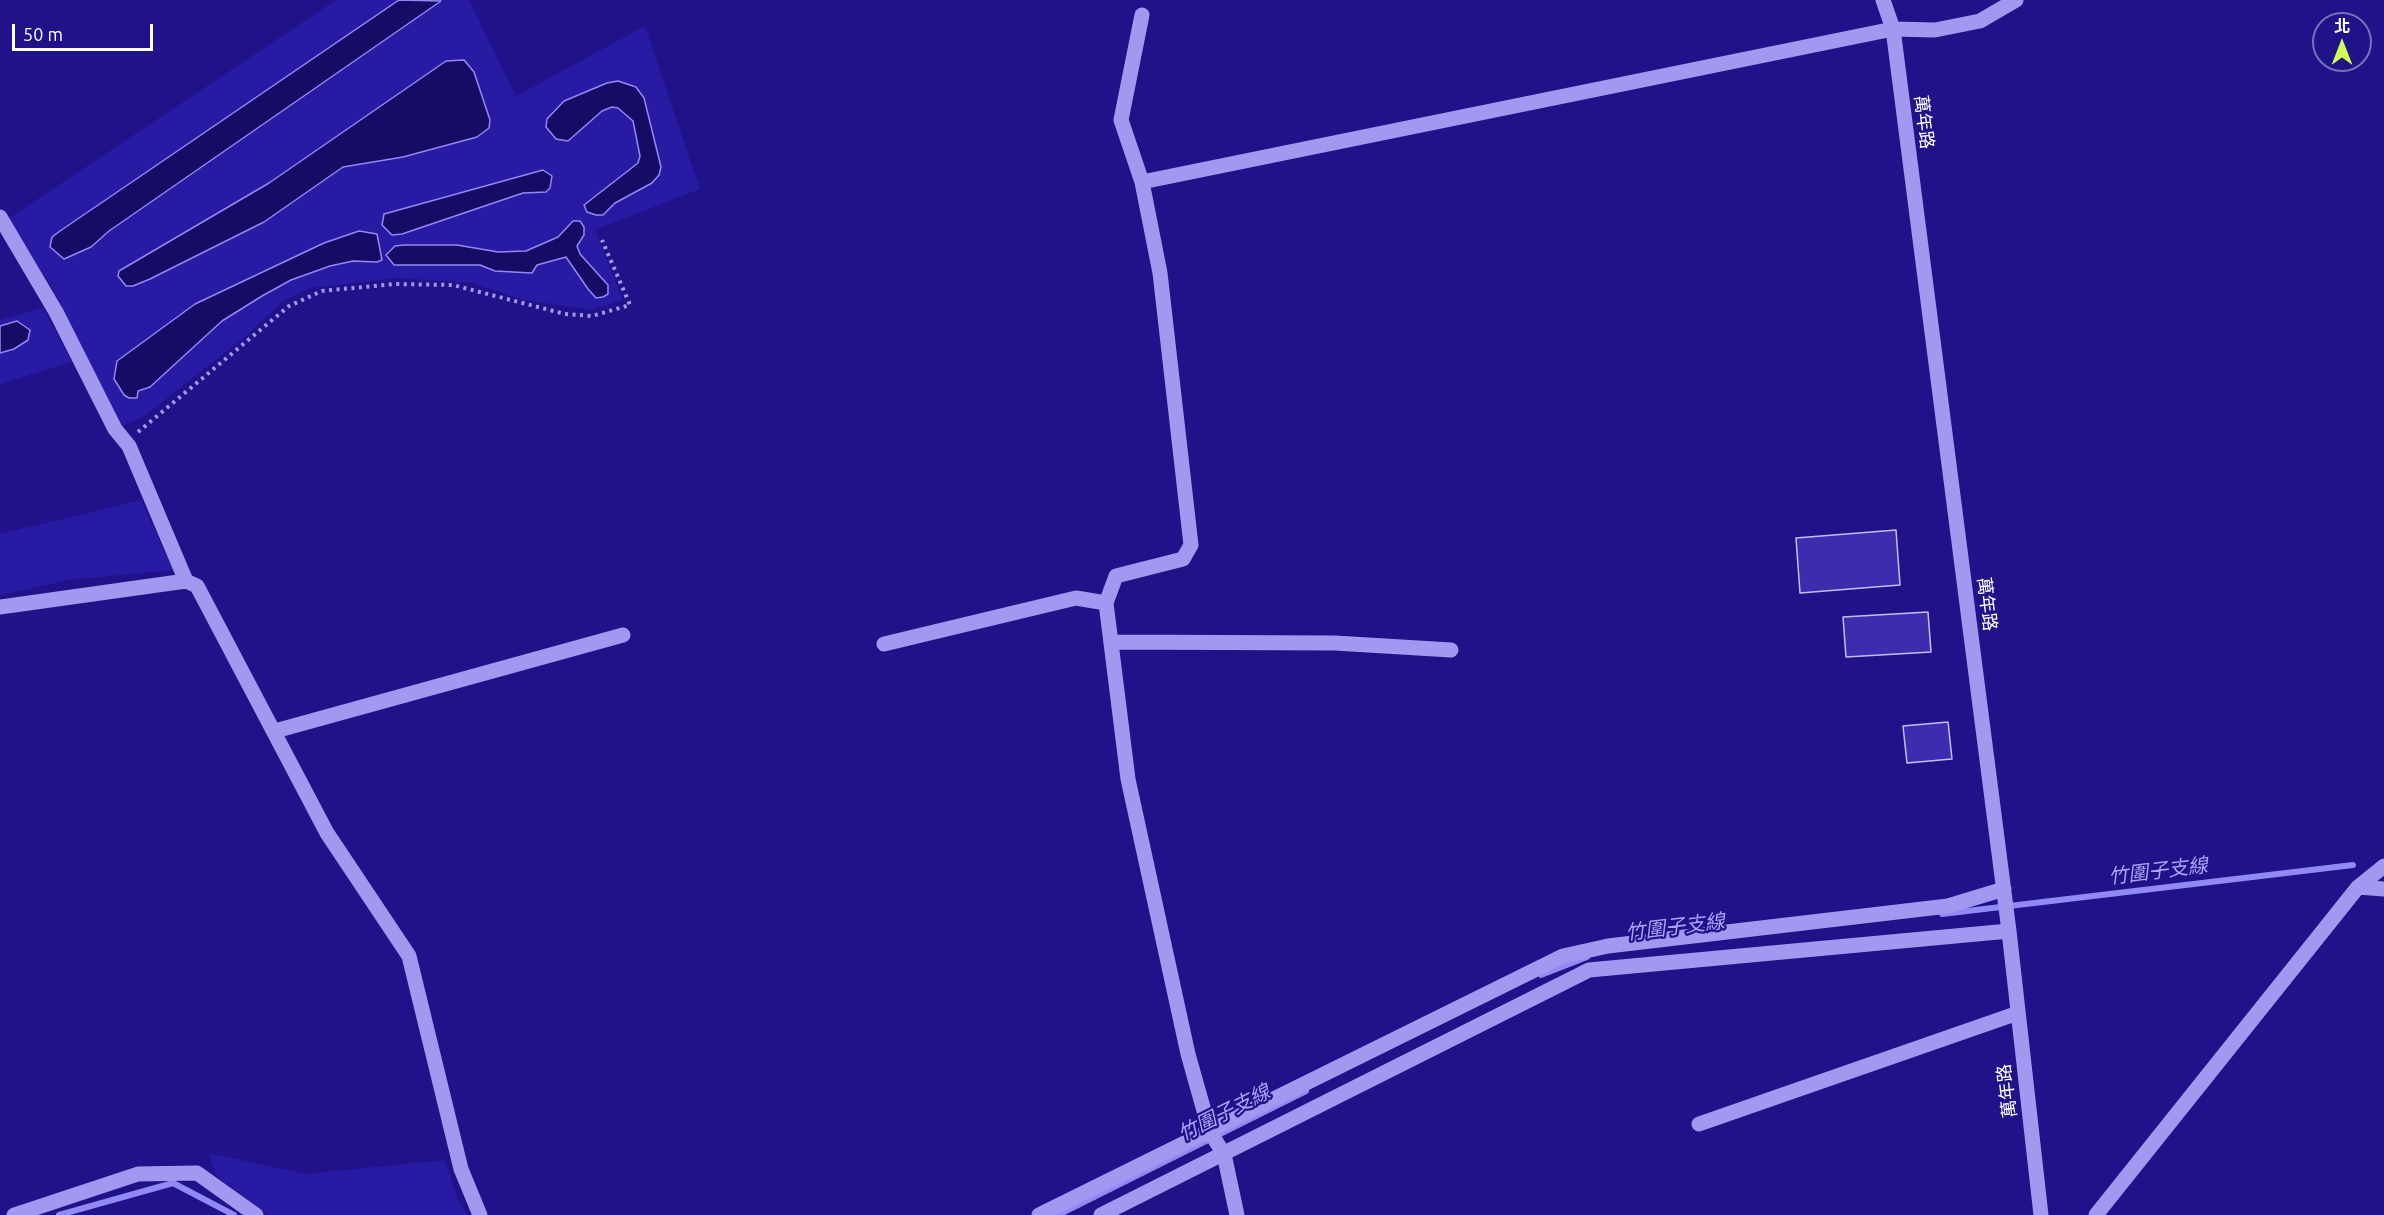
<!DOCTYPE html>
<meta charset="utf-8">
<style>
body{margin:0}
#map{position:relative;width:2384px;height:1215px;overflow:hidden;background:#201289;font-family:Ubuntu,"Noto Sans TC",sans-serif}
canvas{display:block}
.north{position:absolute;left:2312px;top:12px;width:60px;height:60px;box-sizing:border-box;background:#201289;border:2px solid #7971b8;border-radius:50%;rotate:0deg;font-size:16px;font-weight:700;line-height:24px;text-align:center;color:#fff}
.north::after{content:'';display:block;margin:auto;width:21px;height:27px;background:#d2ff57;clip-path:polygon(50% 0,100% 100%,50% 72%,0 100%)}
.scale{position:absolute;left:12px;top:24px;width:141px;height:27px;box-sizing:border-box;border:3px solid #fff;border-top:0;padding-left:8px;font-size:18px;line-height:21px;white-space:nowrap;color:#fff;-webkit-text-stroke:4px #201289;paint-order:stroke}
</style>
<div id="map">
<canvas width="2384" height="1215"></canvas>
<div class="north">北</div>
<div class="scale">50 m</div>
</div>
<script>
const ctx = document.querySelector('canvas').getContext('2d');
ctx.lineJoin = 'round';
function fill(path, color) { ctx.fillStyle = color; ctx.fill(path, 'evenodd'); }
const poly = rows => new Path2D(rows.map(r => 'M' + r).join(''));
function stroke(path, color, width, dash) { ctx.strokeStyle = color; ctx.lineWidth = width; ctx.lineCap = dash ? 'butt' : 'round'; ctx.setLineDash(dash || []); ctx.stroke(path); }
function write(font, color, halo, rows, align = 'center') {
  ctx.font = font + ' Ubuntu,"Noto Sans TC",sans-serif'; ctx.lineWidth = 4.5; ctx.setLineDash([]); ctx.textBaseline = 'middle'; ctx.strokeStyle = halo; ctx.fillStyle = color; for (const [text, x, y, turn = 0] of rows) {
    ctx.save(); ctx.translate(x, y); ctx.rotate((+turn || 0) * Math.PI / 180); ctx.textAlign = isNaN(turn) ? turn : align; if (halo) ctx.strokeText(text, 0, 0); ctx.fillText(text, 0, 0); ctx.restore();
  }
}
const green = poly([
 [336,0,469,0,516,96,645,26,700,189,595,230,623,300,591,310,524,300,472,283,397,278,310,288,283,301,246,336,142,418,121,426,53,290,8,219],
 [43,308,72,362,0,384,0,320],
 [141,500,173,570,69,580,0,595,0,534],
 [209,1153,305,1174,445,1160,458,1200,468,1215,269,1215,216,1176]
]);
const water = poly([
 [399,0,441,1,109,231,91,247,64,259,50,247,52,237,60,231,399,0],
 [464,60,474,72,490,120,489,128,477,137,403,157,343,167,264,222,150,279,133,286,126,286,118,276,119,271,269,183,446,61,464,60],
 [618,81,636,87,644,98,661,167,659,175,652,183,615,203,603,215,596,215,587,212,584,205,638,163,640,156,633,121,618,108,612,107,602,111,568,141,556,139,546,127,547,119,564,101,607,83,618,81],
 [543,170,552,176,550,188,546,192,523,193,402,234,392,235,382,225,384,214,543,170],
 [573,221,580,221,584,227,584,235,577,246,580,254,608,285,608,294,603,297,596,298,588,289,566,257,537,265,532,273,495,271,480,265,394,265,386,255,395,246,404,245,457,245,498,252,526,251,558,237,573,221],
 [359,231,377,234,382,260,377,262,353,261,330,266,291,280,262,296,222,321,150,387,138,391,137,398,129,398,124,395,114,379,117,361,195,304,324,243,359,231],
 [17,321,30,330,28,340,14,349,0,353,0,326,17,321]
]);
const stream = poly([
 [1942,914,2353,865],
 [1541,975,1587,957],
 [59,1215,173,1183,234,1215],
 [1058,1215,1306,1091]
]);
const building = poly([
 [1896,530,1900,585,1800,593,1796,538,1896,530],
 [1928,612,1931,652,1846,657,1843,617,1928,612],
 [1948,722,1952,759,1907,763,1903,726,1948,722]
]);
const path = poly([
 [138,432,289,306,322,291,394,284,453,285,565,314,592,316,630,305,602,240]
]);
const minor = poly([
 [1883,0,1893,29,2009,931,2041,1215],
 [1142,15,1121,120,1142,182,1160,273,1191,545,1183,559,1116,576,1106,603,1128,779,1188,1054,1210,1132,1224,1154,1237,1215],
 [1142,182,1893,29,1935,30,1980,21,2016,0],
 [0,217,56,312,115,429,129,446,186,581],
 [0,607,186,581,197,586,327,833,409,956,461,1169,480,1215],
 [1112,642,1335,643,1451,650],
 [884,644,1076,598,1106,603],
 [275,731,623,635],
 [2358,887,2384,889],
 [1699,1124,2018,1013],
 [14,1215,138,1174,197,1173,256,1215],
 [1039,1215,1563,956,1608,946,1948,906,2004,889],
 [1101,1215,1589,970,2009,931],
 [2096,1215,2358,887,2384,866]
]);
const streetNames = [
 ["萬年路",1924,122,83],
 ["萬年路",1987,604,83],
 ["萬年路",2007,1091,-97]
];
const waterNames = [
 ["竹圍子支線",2158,871,-7],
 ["竹圍子支線",1675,927,-7],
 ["竹圍子支線",1224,1113,-27]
];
fill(green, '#281aa3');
fill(water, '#160b65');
stroke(water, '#9389f4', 1.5);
stroke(stream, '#9389f4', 6);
fill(building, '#3b2dad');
stroke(building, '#c4befc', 1.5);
stroke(path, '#a198f0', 4, [3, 4.5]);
stroke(minor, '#a198f0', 15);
write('18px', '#fff', '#201289', streetNames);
write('italic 20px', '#aba3f8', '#201289', waterNames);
</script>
